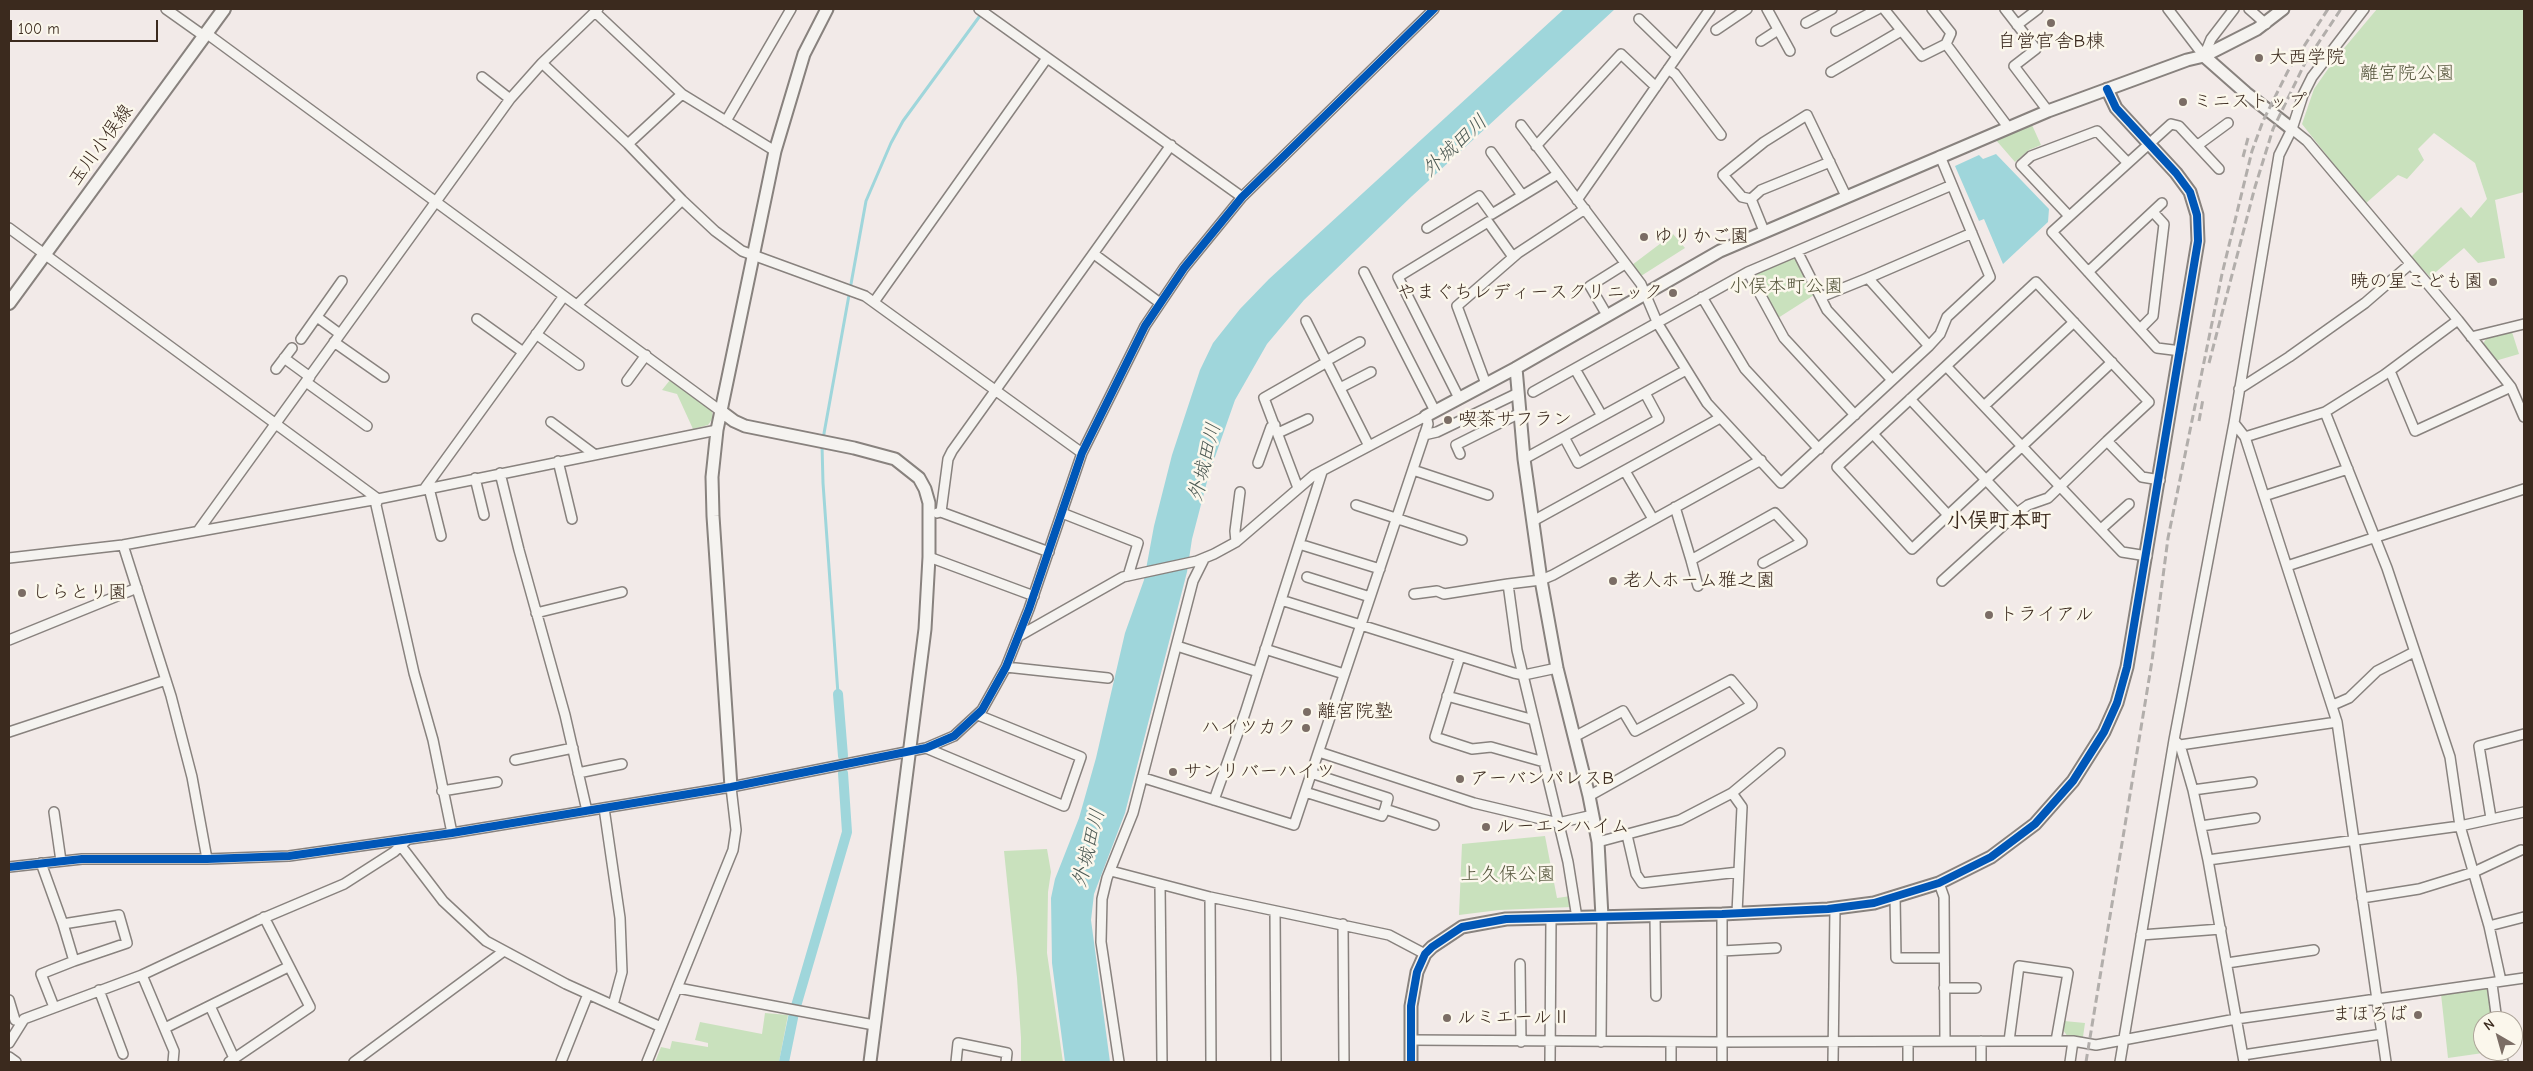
<!DOCTYPE html>
<meta charset="utf-8">
<style>
body{margin:0}
#map{position:relative;width:2533px;height:1071px;overflow:hidden;background:#f2eae8;font-family:"Comic Neue",sans-serif}
canvas{display:block}
.frame{position:absolute;inset:0;border:10px solid #3b2a1e;pointer-events:none}
.north{position:absolute;left:2473px;top:1011px;width:50px;height:50px;box-sizing:border-box;background:#fbf7ec;border:1px solid #aea59a;border-radius:50%;rotate:322deg;font-size:14px;font-weight:700;line-height:20px;text-align:center;color:#3b2a1e}
.north::after{content:'';display:block;margin:auto;width:18px;height:22px;background:#7b6d65;clip-path:polygon(50% 0,100% 100%,50% 72%,0 100%)}
.scale{position:absolute;left:10px;top:20px;width:148px;height:22px;box-sizing:border-box;border:2px solid #3b2a1e;border-top:0;padding-left:6px;font-size:15px;line-height:18px;white-space:nowrap;color:#3b2a1e;-webkit-text-stroke:4px #fbf7ec;paint-order:stroke}
</style>
<div id="map">
<canvas width="2533" height="1071"></canvas>
<div class="frame"></div>
<div class="north">N</div>
<div class="scale">100 m</div>
</div>
<script>
const ctx = document.querySelector('canvas').getContext('2d');
ctx.lineJoin = 'round';
function fill(path, color) { ctx.fillStyle = color; ctx.fill(path, 'evenodd'); }
const poly = rows => new Path2D(rows.map(r => 'M' + r).join(''));
function stroke(path, color, width, dash) { ctx.strokeStyle = color; ctx.lineWidth = width; ctx.lineCap = dash ? 'butt' : 'round'; ctx.setLineDash(dash || []); ctx.stroke(path); }
function write(font, color, halo, rows, align = 'center') {
  ctx.font = font + ' "Comic Neue","Klee One",sans-serif'; ctx.lineWidth = 5; ctx.setLineDash([]); ctx.textBaseline = 'middle'; ctx.strokeStyle = halo; ctx.fillStyle = color; for (const [text, x, y, turn = 0] of rows) {
    ctx.save(); ctx.translate(x, y); ctx.rotate((+turn || 0) * Math.PI / 180); ctx.textAlign = isNaN(turn) ? turn : align; if (halo) ctx.strokeText(text, 0, 0); ctx.fillText(text, 0, 0); ctx.restore();
  }
}
const green = poly([
 [2377,9,2524,9,2524,192,2495,200,2505,258,2478,263,2464,248,2430,277,2411,257,2461,207,2471,218,2487,199,2475,163,2434,133,2418,149,2424,160,2407,179,2398,175,2365,204,2302,124,2314,89,2335,59],
 [2032,125,2041,145,2029,150,2015,162,1995,139],
 [1673,234,1685,248,1641,276,1632,265],
 [1792,257,1798,261,1814,295,1778,318,1756,277,1758,272],
 [2512,332,2519,354,2495,361,2484,346,2484,342,2487,338],
 [670,380,712,411,713,418,708,425,693,429,677,394,662,390],
 [1545,836,1557,898,1571,896,1572,907,1499,910,1459,915,1462,844],
 [1047,849,1051,872,1048,892,1047,953,1063,1062,1021,1062,1021,1038,1017,978,1004,851],
 [2488,987,2493,1021,2483,1021,2483,1051,2497,1051,2448,1058,2441,994],
 [765,1013,788,1015,779,1062,655,1062,661,1047,670,1049,672,1041,708,1047,708,1043,695,1040,700,1022,762,1034],
 [2064,1021,2085,1023,2083,1037,2068,1037,2063,1030]
]);
const water = poly([
 [1564,9,1615,9,1412,196,1304,300,1267,344,1235,400,1209,474,1192,539,1187,572,1125,813,1094,894,1091,920,1110,1062,1065,1062,1052,963,1051,898,1055,879,1079,818,1096,758,1125,633,1144,580,1154,526,1172,455,1200,370,1213,343,1240,309,1269,279],
 [1996,154,2049,209,2048,222,2003,264,1984,219,1979,221,1955,166,1979,155,1983,159]
]);
const stream = poly([
 [823,439,866,201,891,143,903,121,982,13],
 [822,445,823,483,838,694]
]);
const canal = poly([
 [838,694,843,756],
 [784,1062,794,1013,847,832,843,773]
]);
const minor = poly([
 [166,9,204,36],
 [979,9,1242,197],
 [1767,9,1790,51],
 [1884,9,1922,56,1946,44,2008,127],
 [1932,9,1951,33,1946,44],
 [2005,9,2036,49,2014,66,2048,111],
 [2168,9,2204,56],
 [2249,9,2266,24],
 [595,12,682,94,775,151],
 [1639,19,1677,56],
 [1806,23,1832,9],
 [2017,25,2038,9],
 [1716,30,1747,9],
 [1836,31,1878,9],
 [206,33,722,412],
 [1761,41,1778,30],
 [2204,56,2211,39,2234,9],
 [542,63,628,144,682,200,715,231,742,251,865,296,1082,453],
 [1668,69,1675,74,1721,135],
 [1831,72,1901,31],
 [482,77,510,99],
 [726,121,791,9],
 [1521,125,1641,284,1658,324,1707,403,1781,483,1929,346,1940,334,1947,317,1990,277,1940,156],
 [2292,129,2307,141,2458,320,2511,387,2524,417],
 [628,144,682,94],
 [2198,145,2228,123],
 [1536,146,1621,54,1656,87],
 [1491,152,1522,195],
 [1751,199,1761,190,1830,162],
 [1577,200,1710,9],
 [2069,216,2021,165,2031,156,2097,131,2127,162],
 [9,228,378,499],
 [1427,228,1479,196,1492,214,1558,174],
 [1764,231,1751,199,1742,197,1723,175,1764,142,1807,115,1846,196],
 [1797,251,1827,310,1892,380],
 [1094,254,1160,303],
 [1364,272,1435,411],
 [1748,272,1784,338,1855,415],
 [2088,272,2162,203],
 [1702,297,1745,369,1819,449],
 [1821,297,1868,278],
 [874,302,1047,58],
 [577,305,682,200],
 [1604,310,1590,286,1625,264],
 [317,317,340,334],
 [477,319,523,352],
 [1306,321,1369,446],
 [2140,329,2153,316,2164,224,2153,212],
 [536,334,579,365],
 [2471,337,2524,324],
 [301,339,342,281],
 [334,342,384,377],
 [1929,346,1868,278,1972,233],
 [2181,351,2157,348,2052,232,2171,124,2179,126,2219,169],
 [284,358,310,377],
 [1326,361,1360,342],
 [1946,366,1837,467,1912,549,2112,362],
 [276,369,292,348],
 [1575,369,1602,416],
 [2390,371,2415,431,2511,387],
 [627,381,646,355],
 [306,382,367,426],
 [1486,384,1457,306,1518,253,1585,209],
 [1340,388,1371,372],
 [2239,389,2289,357,2365,303,2409,265],
 [1533,392,1748,272,1952,185],
 [1645,393,1659,419,1578,463,1564,437,1686,370],
 [1459,398,1398,277,1488,222,1513,257],
 [1910,399,2017,513],
 [1984,406,2074,322],
 [2325,412,2387,568,2450,757,2460,826,2489,926,2501,981],
 [551,422,594,454],
 [2234,423,2245,437,2337,722,2386,1062],
 [1278,433,1308,419],
 [1873,434,1948,515],
 [1424,435,1437,432,1518,393],
 [2245,437,2325,412,2384,375,2458,320],
 [2107,441,2149,402,2036,282,1946,366,2122,552,2147,556],
 [1460,454,1456,445,1520,413],
 [1524,459,1564,437],
 [558,461,572,519],
 [1258,463,1271,427,1275,425],
 [1413,470,1488,495],
 [1625,471,1653,519],
 [500,473,519,550,565,715,587,811],
 [475,478,484,515],
 [425,488,564,296],
 [429,488,441,536],
 [1298,488,1264,398,1327,362],
 [2264,496,2348,469],
 [378,499,376,505,414,673,433,740,452,833],
 [1356,505,1462,540],
 [1675,507,1691,560,1775,513,1802,542,1763,563],
 [941,512,948,459,952,451,1171,145],
 [937,513,941,512,1049,552],
 [1062,513,1138,543,1128,576],
 [1533,521,1720,418],
 [2101,529,2129,504],
 [198,531,510,99,542,63,598,9],
 [1236,542,1235,531,1240,492],
 [1299,544,1380,569],
 [123,545,171,696,192,777,207,859],
 [929,557,1034,596],
 [9,558,123,545,378,499,717,430],
 [1691,560,1698,586],
 [2287,566,2524,489],
 [1307,577,1370,597],
 [1942,581,2017,513,2028,505,2048,498,2107,441,2142,477,2160,480],
 [1414,594,1437,591,1444,594,1508,584],
 [1281,600,1514,673,1524,675,1557,668],
 [536,613,622,592],
 [1019,636,1123,577,1197,561,1214,554,1236,542,1314,475,1426,416,1428,424,1294,825,1144,778],
 [9,640,137,588],
 [1177,646,1258,672],
 [1265,649,1344,674],
 [1460,656,1435,737,1472,749,1491,747,1544,762],
 [1006,667,1108,678],
 [1447,696,1534,720],
 [2333,705,2349,698,2377,671,2414,652],
 [9,732,166,680],
 [1574,737,1623,711,1635,731,1731,680,1752,705,1589,796],
 [2174,740,2180,745,2193,790,2208,860,2244,1062],
 [2180,745,2337,722],
 [926,748,1064,806,1081,757,978,715],
 [1319,752,1474,803,1558,823,1593,815],
 [515,760,573,748],
 [578,773,622,764],
 [2193,790,2252,782],
 [442,791,497,782],
 [1305,792,1382,816,1385,809,1388,798,1311,773],
 [1732,793,1742,807,1737,913],
 [1214,800,1245,713,1322,472],
 [604,808,620,918,622,972,613,1005],
 [1385,809,1434,825],
 [54,812,61,861],
 [2491,818,2479,746,2524,734],
 [2201,826,2255,818],
 [1627,835,1636,874,1642,883,1739,872],
 [1598,842,1680,820,1732,793,1780,753],
 [401,846,443,901,486,941,566,984,661,1027],
 [2208,860,2460,826,2524,812],
 [41,863,63,924,119,915,127,943,74,961,63,924],
 [9,867,82,859,207,859,289,856,452,833,731,787,926,748,954,736,982,710,1006,667,1029,609,1082,453,1145,326,1184,268,1242,197,1434,9],
 [1111,871,1210,897,1389,935,1425,954],
 [1939,883,1944,897,1945,1041],
 [1160,885,1162,1062],
 [1895,896,1896,958,1944,958],
 [1210,897,1211,1062],
 [2362,898,2419,889,2474,872,2521,850],
 [1275,911,1276,1062],
 [1655,916,1656,996],
 [1577,918,1568,862,1517,650,1508,584,1541,580,1553,575,1761,460],
 [1343,924,1344,1062],
 [2489,926,2524,917],
 [2141,935,2221,929],
 [1722,951,1776,948],
 [2227,963,2314,950],
 [1520,964,1521,1042],
 [142,975,174,1051,173,1062],
 [2492,984,2497,1021],
 [678,988,874,1025],
 [1944,988,1976,988],
 [99,990,123,1054],
 [9,1000,15,1020],
 [210,1006,234,1058],
 [54,1007,41,974,74,961],
 [165,1028,288,967],
 [1411,1040,1722,1042,2009,1041,2073,1041,2096,1045,2236,1019,2524,978],
 [2009,1041,2019,966,2068,973,2056,1041],
 [1601,1042,1602,917],
 [1671,1042,1671,1062],
 [9,1043,24,1019,142,975,259,920,344,884,394,852,408,839],
 [2501,1051,2503,1062],
 [2243,1055,2382,1034],
 [9,1057,16,1062],
 [229,1062,310,1007,264,917],
 [354,1062,504,951],
 [561,1062,588,994],
 [647,1062,733,850,736,830,731,787],
 [956,1062,958,1043,1007,1053,1006,1062],
 [1119,1062,1101,942,1102,899,1107,878,1133,813,1193,581,1204,559],
 [1550,1062,1551,919],
 [1722,1062,1722,914],
 [1833,1062,1835,908],
 [1908,1062,1908,1042],
 [1981,1062,1981,1041],
 [2070,1062,2073,1041],
 [2120,1062,2174,740,2234,423,2279,155,2292,129,2303,95,2312,77,2364,9]
]);
const tertiary = poly([
 [2204,56,2246,93,2292,129],
 [1516,368,1524,459,1541,580,1557,668,1589,796,1598,842,1602,917],
 [722,412,734,421,745,426,854,448,895,459,919,478,925,489,929,503,929,557,925,629,870,1062],
 [1426,416,1516,368,1720,251,2048,111,2187,60,2204,56,2257,29,2283,9],
 [731,787,713,516,712,477,717,430,775,151,804,54,827,9],
 [1411,1062,1411,1006,1417,972,1425,954,1432,947,1462,927,1506,919,1722,914,1828,909,1874,903,1939,883,1991,857,2035,824,2073,781,2104,732,2117,703,2127,667,2198,241,2197,215,2190,192,2176,173,2116,108,2107,89]
]);
const secondary = poly([
 [9,303,224,9]
]);
const rail = poly([
 [2243,157,2248,138],
 [2209,363,2255,187,2273,129,2305,63,2341,9],
 [2199,421,2203,399],
 [2086,1062,2152,661,2168,538,2222,274,2252,151,2263,121,2288,71,2328,9]
]);
const cycleway = poly([
 [9,867,82,859,207,859,289,856,452,833,731,787,926,748,954,736,982,710,1006,667,1029,609,1082,453,1145,326,1184,268,1242,197,1434,9],
 [1411,1062,1411,1006,1417,972,1425,954,1432,947,1462,927,1506,919,1722,914,1828,909,1874,903,1939,883,1991,857,2035,824,2073,781,2104,732,2117,703,2127,667,2198,241,2197,215,2190,192,2176,173,2116,108,2107,89]
]);
const markers = [
 [2051,23,5,"#7b6d65"],
 [2259,58,5,"#7b6d65"],
 [2183,102,5,"#7b6d65"],
 [1644,237,5,"#7b6d65"],
 [2493,282,5,"#7b6d65"],
 [1673,293,5,"#7b6d65"],
 [1448,420,5,"#7b6d65"],
 [1613,581,5,"#7b6d65"],
 [22,593,5,"#7b6d65"],
 [1989,615,5,"#7b6d65"],
 [1307,712,5,"#7b6d65"],
 [1306,728,5,"#7b6d65"],
 [1173,772,5,"#7b6d65"],
 [1460,779,5,"#7b6d65"],
 [1486,827,5,"#7b6d65"],
 [2418,1015,5,"#7b6d65"],
 [1447,1018,5,"#7b6d65"]
];
const poiNames = [
 ["自営官舎B棟",2051,42,"center"],
 ["大西学院",2269,58],
 ["ミニストップ",2193,102],
 ["ゆりかご園",1654,237],
 ["暁の星こども園",2483,282,"right"],
 ["やまぐちレディースクリニック",1663,293,"right"],
 ["喫茶サフラン",1458,420],
 ["老人ホーム雅之園",1623,581],
 ["しらとり園",32,593],
 ["トライアル",1999,615],
 ["離宮院塾",1317,712],
 ["ハイツカク",1296,728,"right"],
 ["サンリバーハイツ",1183,772],
 ["アーバンパレスB",1470,779],
 ["ルーエンハイム",1496,827],
 ["まほろば",2408,1015,"right"],
 ["ルミエールⅡ",1457,1018]
];
const parkNames = [
 ["離宮院公園",2407,74],
 ["小俣本町公園",1786,287],
 ["上久保公園",1508,875]
];
const streetNames = [
 ["玉川小俣線",101,145,-54]
];
const waterNames = [
 ["外城田川",1455,146,-43],
 ["外城田川",1205,462,-76],
 ["外城田川",1089,848,-76]
];
const quarterNames = [
 ["小俣町本町",1999,521]
];
fill(green, '#c9e1bd');
fill(water, '#9fd6db');
stroke(stream, '#9fd6db', 3);
stroke(canal, '#9fd6db', 10);
stroke(minor, '#88827e', 12);
stroke(tertiary, '#88827e', 15);
stroke(secondary, '#88827e', 16);
stroke(minor, '#f5f3f0', 9);
stroke(tertiary, '#f5f3f0', 11);
stroke(secondary, '#f5f3f0', 12);
stroke(rail, '#b2aeab', 3, [8, 4]);
stroke(cycleway, '#0057b8', 8);
for (const [x, y, r, color] of markers) { const dot = new Path2D(); dot.arc(x, y, r, 0, 2 * Math.PI); ctx.fillStyle = color; ctx.fill(dot); stroke(dot, '#fbf7ec', 2); }
write('19px', '#3b2a1e', '#fbf7ec', poiNames, 'left');
write('19px', '#56563d', '#fbf7ec', parkNames);
write('19px', '#3b2a1e', '#fbf7ec', streetNames);
write('italic 20px', '#4e5b55', '#fbf7ec', waterNames);
write('bold 21px', '#3b2a1e', '#fbf7ec', quarterNames);
</script>
